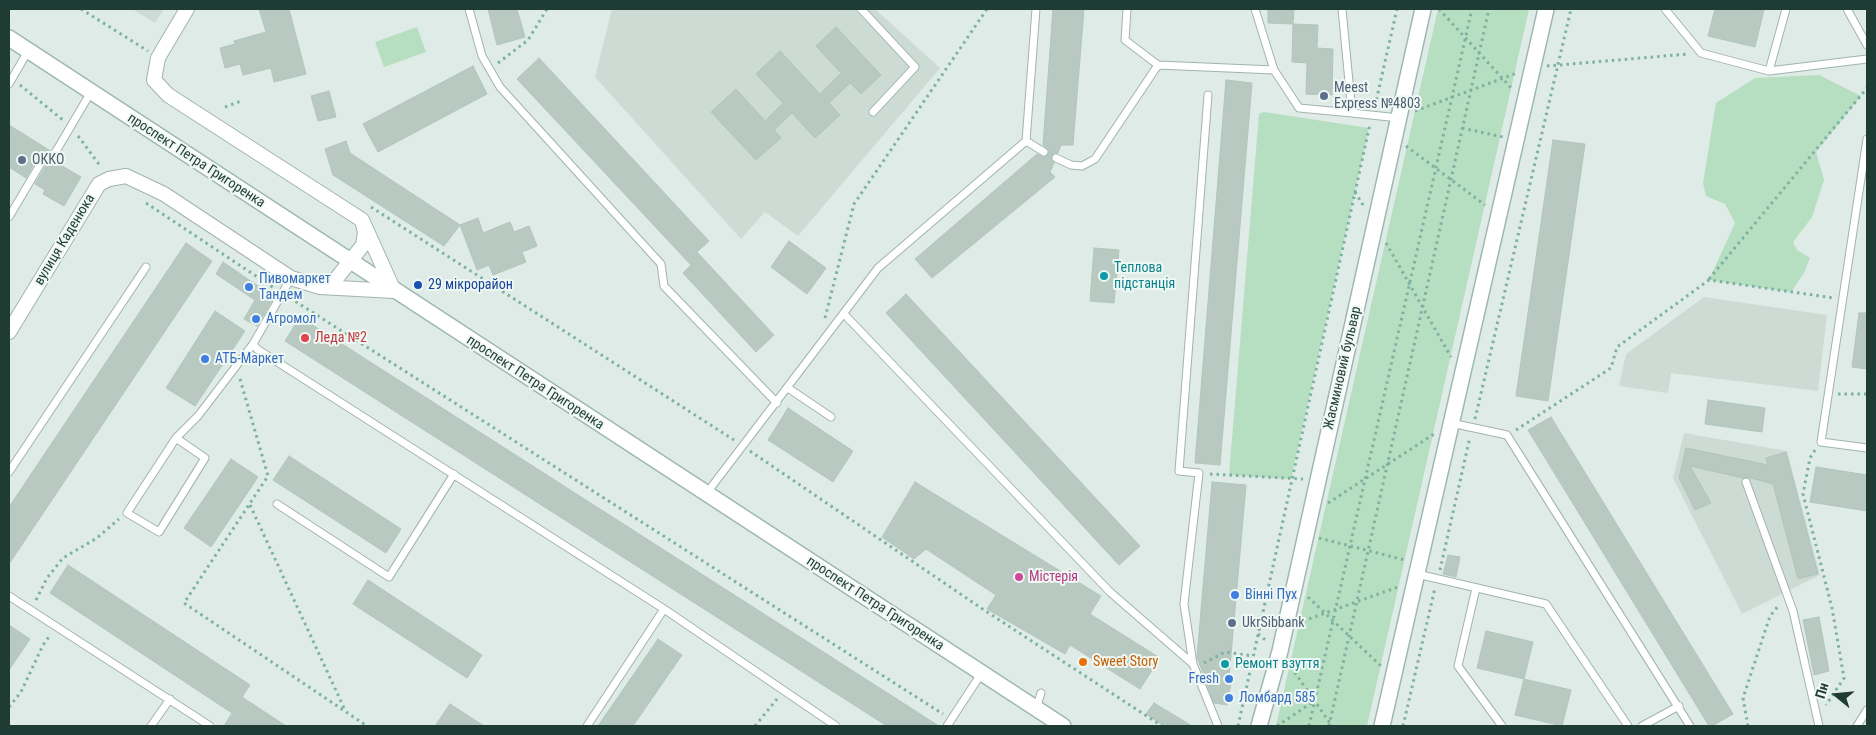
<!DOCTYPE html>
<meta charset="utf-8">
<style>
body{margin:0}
#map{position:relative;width:1876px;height:735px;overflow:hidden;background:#dfebe6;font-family:"Roboto Condensed",sans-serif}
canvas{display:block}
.frame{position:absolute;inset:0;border:10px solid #1f3c34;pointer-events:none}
.north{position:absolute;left:1811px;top:670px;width:50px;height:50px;-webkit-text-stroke:4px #eff8f3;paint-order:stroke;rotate:287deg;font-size:14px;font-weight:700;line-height:20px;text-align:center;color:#1f3c34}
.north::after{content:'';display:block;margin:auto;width:18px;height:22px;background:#1f3c34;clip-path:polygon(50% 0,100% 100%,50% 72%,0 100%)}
</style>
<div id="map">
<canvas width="1876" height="735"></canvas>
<div class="frame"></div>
<div class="north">Пн</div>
</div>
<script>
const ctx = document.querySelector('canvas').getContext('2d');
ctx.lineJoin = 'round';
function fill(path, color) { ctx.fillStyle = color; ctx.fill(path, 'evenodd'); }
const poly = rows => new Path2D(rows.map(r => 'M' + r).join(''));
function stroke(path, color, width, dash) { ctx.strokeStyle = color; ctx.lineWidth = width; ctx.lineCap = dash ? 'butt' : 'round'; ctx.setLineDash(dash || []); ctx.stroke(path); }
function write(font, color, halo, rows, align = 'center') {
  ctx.font = font + ' "Roboto Condensed",sans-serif'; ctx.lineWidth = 4; ctx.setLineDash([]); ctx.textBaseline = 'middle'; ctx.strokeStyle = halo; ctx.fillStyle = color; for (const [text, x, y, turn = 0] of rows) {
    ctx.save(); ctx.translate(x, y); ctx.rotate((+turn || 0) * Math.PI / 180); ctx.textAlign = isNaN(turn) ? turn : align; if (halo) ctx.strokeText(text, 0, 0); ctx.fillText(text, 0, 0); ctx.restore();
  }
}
const built = poly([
 [132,9,164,9,155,23],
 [612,9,875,9,940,68,798,236,765,212,741,239,595,77],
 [1704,297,1827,315,1818,391,1671,373,1668,393,1619,386,1626,354],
 [1684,433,1787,451,1820,575,1742,614,1673,478]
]);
const green = poly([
 [1438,9,1529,9,1367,726,1276,726],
 [417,27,426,52,384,67,375,42],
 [1819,75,1861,96,1816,152,1824,180,1812,217,1793,242,1797,250,1810,258,1804,273,1791,292,1709,280,1735,223,1725,204,1706,196,1703,183,1716,103,1755,78],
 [1264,112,1369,128,1291,479,1229,475,1259,114]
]);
const building = poly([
 [259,9,289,9,306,74,274,82,271,68,243,75,240,64,225,68,220,48,235,44,234,41,266,32,259,9],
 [488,9,517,9,525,37,497,45,488,9],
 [1053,9,1084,9,1073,145,1061,145,1058,153,1051,155,1054,163,1050,172,1055,177,932,278,915,259,1037,154,1043,157,1049,154,1048,149,1043,145,1053,9],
 [1268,9,1294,9,1293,24,1268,23,1268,9],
 [1715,9,1764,10,1755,47,1708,36,1715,9],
 [1293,24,1318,25,1317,48,1333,49,1332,95,1306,94,1307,63,1292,62,1293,24],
 [836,27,881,75,861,94,850,83,829,103,840,115,815,138,792,113,774,130,781,138,756,160,711,112,736,89,765,121,783,103,756,74,780,51,820,94,841,73,816,46,836,27],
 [539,58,709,241,697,252,774,335,756,352,683,273,691,265,517,79,539,58],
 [473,66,487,94,378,152,363,124,473,66],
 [1226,80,1252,83,1220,465,1195,463,1226,80],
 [329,91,336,117,318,121,311,96,329,91],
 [9,125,49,150,39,155,26,178,9,167,9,125],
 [1553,140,1585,144,1548,401,1516,396,1553,140],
 [346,141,350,153,460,225,444,246,333,175,325,149,346,141],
 [52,160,81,177,64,206,43,194,45,190,35,184,48,162,52,160],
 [478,218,483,233,510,222,514,232,529,226,537,246,522,252,526,262,493,275,489,265,477,270,460,225,478,218],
 [789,241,826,268,807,294,771,267,789,241],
 [186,243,212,261,9,564,9,507,186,243],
 [1094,248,1119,250,1114,303,1090,301,1094,248],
 [223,262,274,297,257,326,244,319,255,300,216,274,223,262],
 [906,294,1140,546,1119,565,886,313,906,294],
 [215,311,245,331,195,406,166,388,215,311],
 [1859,313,1867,313,1867,369,1852,367,1859,313],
 [300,317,939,726,887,726,285,341,300,317],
 [1708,400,1765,408,1762,432,1705,424,1708,400],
 [788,408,853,451,833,482,768,440,788,408],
 [1551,417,1733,714,1712,726,1709,726,1528,430,1551,417],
 [1686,448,1768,465,1766,458,1786,452,1818,574,1798,579,1773,484,1747,477,1743,478,1690,466,1711,503,1695,510,1679,478,1686,448],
 [289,456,401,529,386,553,273,480,289,456],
 [231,459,258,477,211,547,184,528,231,459],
 [1816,467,1867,475,1867,511,1810,502,1816,467],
 [915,482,1101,596,1090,614,1160,658,1140,689,1070,645,1065,654,987,609,996,595,926,549,914,559,882,537,915,482],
 [1212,482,1246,485,1229,678,1232,678,1227,705,1214,703,1197,657,1212,482],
 [1448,555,1460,557,1456,577,1443,574,1448,555],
 [68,565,250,685,242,697,286,726,224,726,232,713,50,593,68,565],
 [368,580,482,655,467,678,353,604,368,580],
 [1819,617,1829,671,1814,675,1803,620,1819,617],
 [9,625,30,639,9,670,9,625],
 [1486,631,1533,642,1524,679,1477,668,1486,631],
 [658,639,682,655,633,726,598,726,658,639],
 [1524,679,1571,690,1562,726,1515,715,1524,679],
 [1154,703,1192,726,1164,726,1146,714,1154,703],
 [450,704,484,726,435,726,450,704]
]);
const path = poly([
 [81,9,148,51],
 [1439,9,1513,90],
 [498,63,528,40,547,9],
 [1547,66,1688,54],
 [20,85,64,121],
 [1375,106,1397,9],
 [225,107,241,101],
 [1415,111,1517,73],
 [1462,128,1503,137],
 [78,136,101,167],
 [1406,146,1485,205],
 [1355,192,1363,205],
 [146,203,274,288],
 [371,207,734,440],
 [1386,243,1451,357],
 [1709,279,1867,88],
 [290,298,943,714],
 [825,318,854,204,987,9],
 [240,379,268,476,184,603,367,726],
 [1838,394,1867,394],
 [1475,419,1571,9],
 [1516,430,1611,368,1617,347,1709,280,1834,298],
 [1815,450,1810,458,1803,494,1832,608,1844,678,1826,705],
 [750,451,984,610,1162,726],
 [1210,474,1303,479],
 [1328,503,1434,434],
 [250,505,345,710],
 [1319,538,1405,560],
 [1440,570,1470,437],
 [1308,597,1381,666],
 [36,600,47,578,63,558,97,538,119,519],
 [1303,621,1398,587],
 [1258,634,1268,642],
 [1204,663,1225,652,1253,656],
 [1291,667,1332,726],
 [9,707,21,692,43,645,51,634],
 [755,726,777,699],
 [1238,726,1370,124],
 [1277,726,1313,702],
 [1309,726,1472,9],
 [1329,726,1489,9],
 [1403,726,1435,588],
 [1748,726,1743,698,1770,616,1779,605]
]);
const lane = poly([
 [469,9,482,56,500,87,661,264,664,286,777,403],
 [861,9,915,67,873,112],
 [1036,9,1026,141,1044,152],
 [1127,9,1125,40,1158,65,1274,70],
 [1255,9,1274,70,1299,108,1352,113],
 [1342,9,1352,113,1399,118],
 [1665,9,1701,53,1769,71,1786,9],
 [1847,9,1867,45],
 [1769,71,1867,59],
 [9,84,28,51],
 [1208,95,1179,471,1199,473,1184,604,1193,664,1218,726],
 [1867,139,1821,442,1867,448],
 [1056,158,1071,165,1082,166,1095,159,1158,65],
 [9,217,44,158,55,153,91,92],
 [291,278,253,344,257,349,664,609,836,726],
 [844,314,1110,592,1193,664],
 [788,388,831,417],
 [1451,423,1507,435,1690,726],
 [176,438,205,458,159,532,127,513,176,438,198,416,253,344],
 [9,472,146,267],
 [1746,482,1793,611,1819,726],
 [706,494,878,268,1026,141],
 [277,504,389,577,454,474],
 [1417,574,1546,604,1628,726],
 [1476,588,1458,666,1502,726],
 [9,596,210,726],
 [1036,709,1041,693],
 [151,726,170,699],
 [587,726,664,609],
 [947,726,981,674],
 [1642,726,1679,706],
 [1857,726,1867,710]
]);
const street = poly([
 [187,9,158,58,154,80,168,95,362,220,365,232,363,245,336,279,321,287],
 [9,332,99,184,109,179,126,176,164,194,291,278,320,287,394,291,362,220]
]);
const secondary = poly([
 [9,38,1063,726],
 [1259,726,1280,651,1423,9],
 [1382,726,1546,9]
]);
const markers = [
 [1324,96,5,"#5c6f8a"],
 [22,160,5,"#5c6f8a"],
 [1104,276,5,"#0f9aa8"],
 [418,285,5,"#1a4fb4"],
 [249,287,5,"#3f7fe0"],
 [256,319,5,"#3f7fe0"],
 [305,338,5,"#e0444e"],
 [205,359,5,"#3f7fe0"],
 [1019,577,5,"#d1479c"],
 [1235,595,5,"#3f7fe0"],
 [1232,623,5,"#5c6f8a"],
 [1083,662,5,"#e8710a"],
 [1225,664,5,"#0f9aa8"],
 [1229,679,5,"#3f7fe0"],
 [1229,698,5,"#3f7fe0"]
];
const serviceNames = [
 ["Meest",1334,88],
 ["Express №4803",1334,104],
 ["ОККО",32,160],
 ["UkrSibbank",1242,623]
];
const streetNames = [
 ["проспект Петра Григоренка",196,161,33],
 ["вулиця Каденюка",65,240,-59],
 ["Жасминовий бульвар",1343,368,-77],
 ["проспект Петра Григоренка",535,383,33],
 ["проспект Петра Григоренка",875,604,33]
];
const cultureNames = [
 ["Теплова",1114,268],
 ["підстанція",1114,284],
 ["Ремонт взуття",1235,664]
];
const shopNames = [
 ["Пивомаркет",259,279],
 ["Тандем",259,295],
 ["Агромол",266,319],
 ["АТБ-Маркет",215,359],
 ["Вінні Пух",1245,595],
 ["Fresh",1219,679,"right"],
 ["Ломбард 585",1239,698]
];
const transitNames = [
 ["29 мікрорайон",428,285]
];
const healthNames = [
 ["Леда №2",315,338]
];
const hotelNames = [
 ["Містерія",1029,577]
];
const foodNames = [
 ["Sweet Story",1093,662]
];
fill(built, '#cddbd5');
fill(green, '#b6dec0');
fill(building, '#b7c9c1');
stroke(building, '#b1c5bd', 1);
stroke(lane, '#a2b3ad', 9);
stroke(street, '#a2b3ad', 16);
stroke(secondary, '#9db8ae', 18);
stroke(path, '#7db1a0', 3, [2.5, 4]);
stroke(lane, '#fff', 7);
stroke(street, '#fff', 14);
stroke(secondary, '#fff', 15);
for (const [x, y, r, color] of markers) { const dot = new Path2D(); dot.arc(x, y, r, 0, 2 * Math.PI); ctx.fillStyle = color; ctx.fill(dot); stroke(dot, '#eff8f3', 2); }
write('14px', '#4e5e75', '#eff8f3', serviceNames, 'left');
write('14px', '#1f3c34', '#eff8f3', streetNames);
write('14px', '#0d838f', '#eff8f3', cultureNames, 'left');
write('14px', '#366cbe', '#eff8f3', shopNames, 'left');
write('14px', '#164399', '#eff8f3', transitNames, 'left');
write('14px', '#be3a42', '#eff8f3', healthNames, 'left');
write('14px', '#b23c85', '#eff8f3', hotelNames, 'left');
write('14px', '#c56008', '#eff8f3', foodNames, 'left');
</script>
